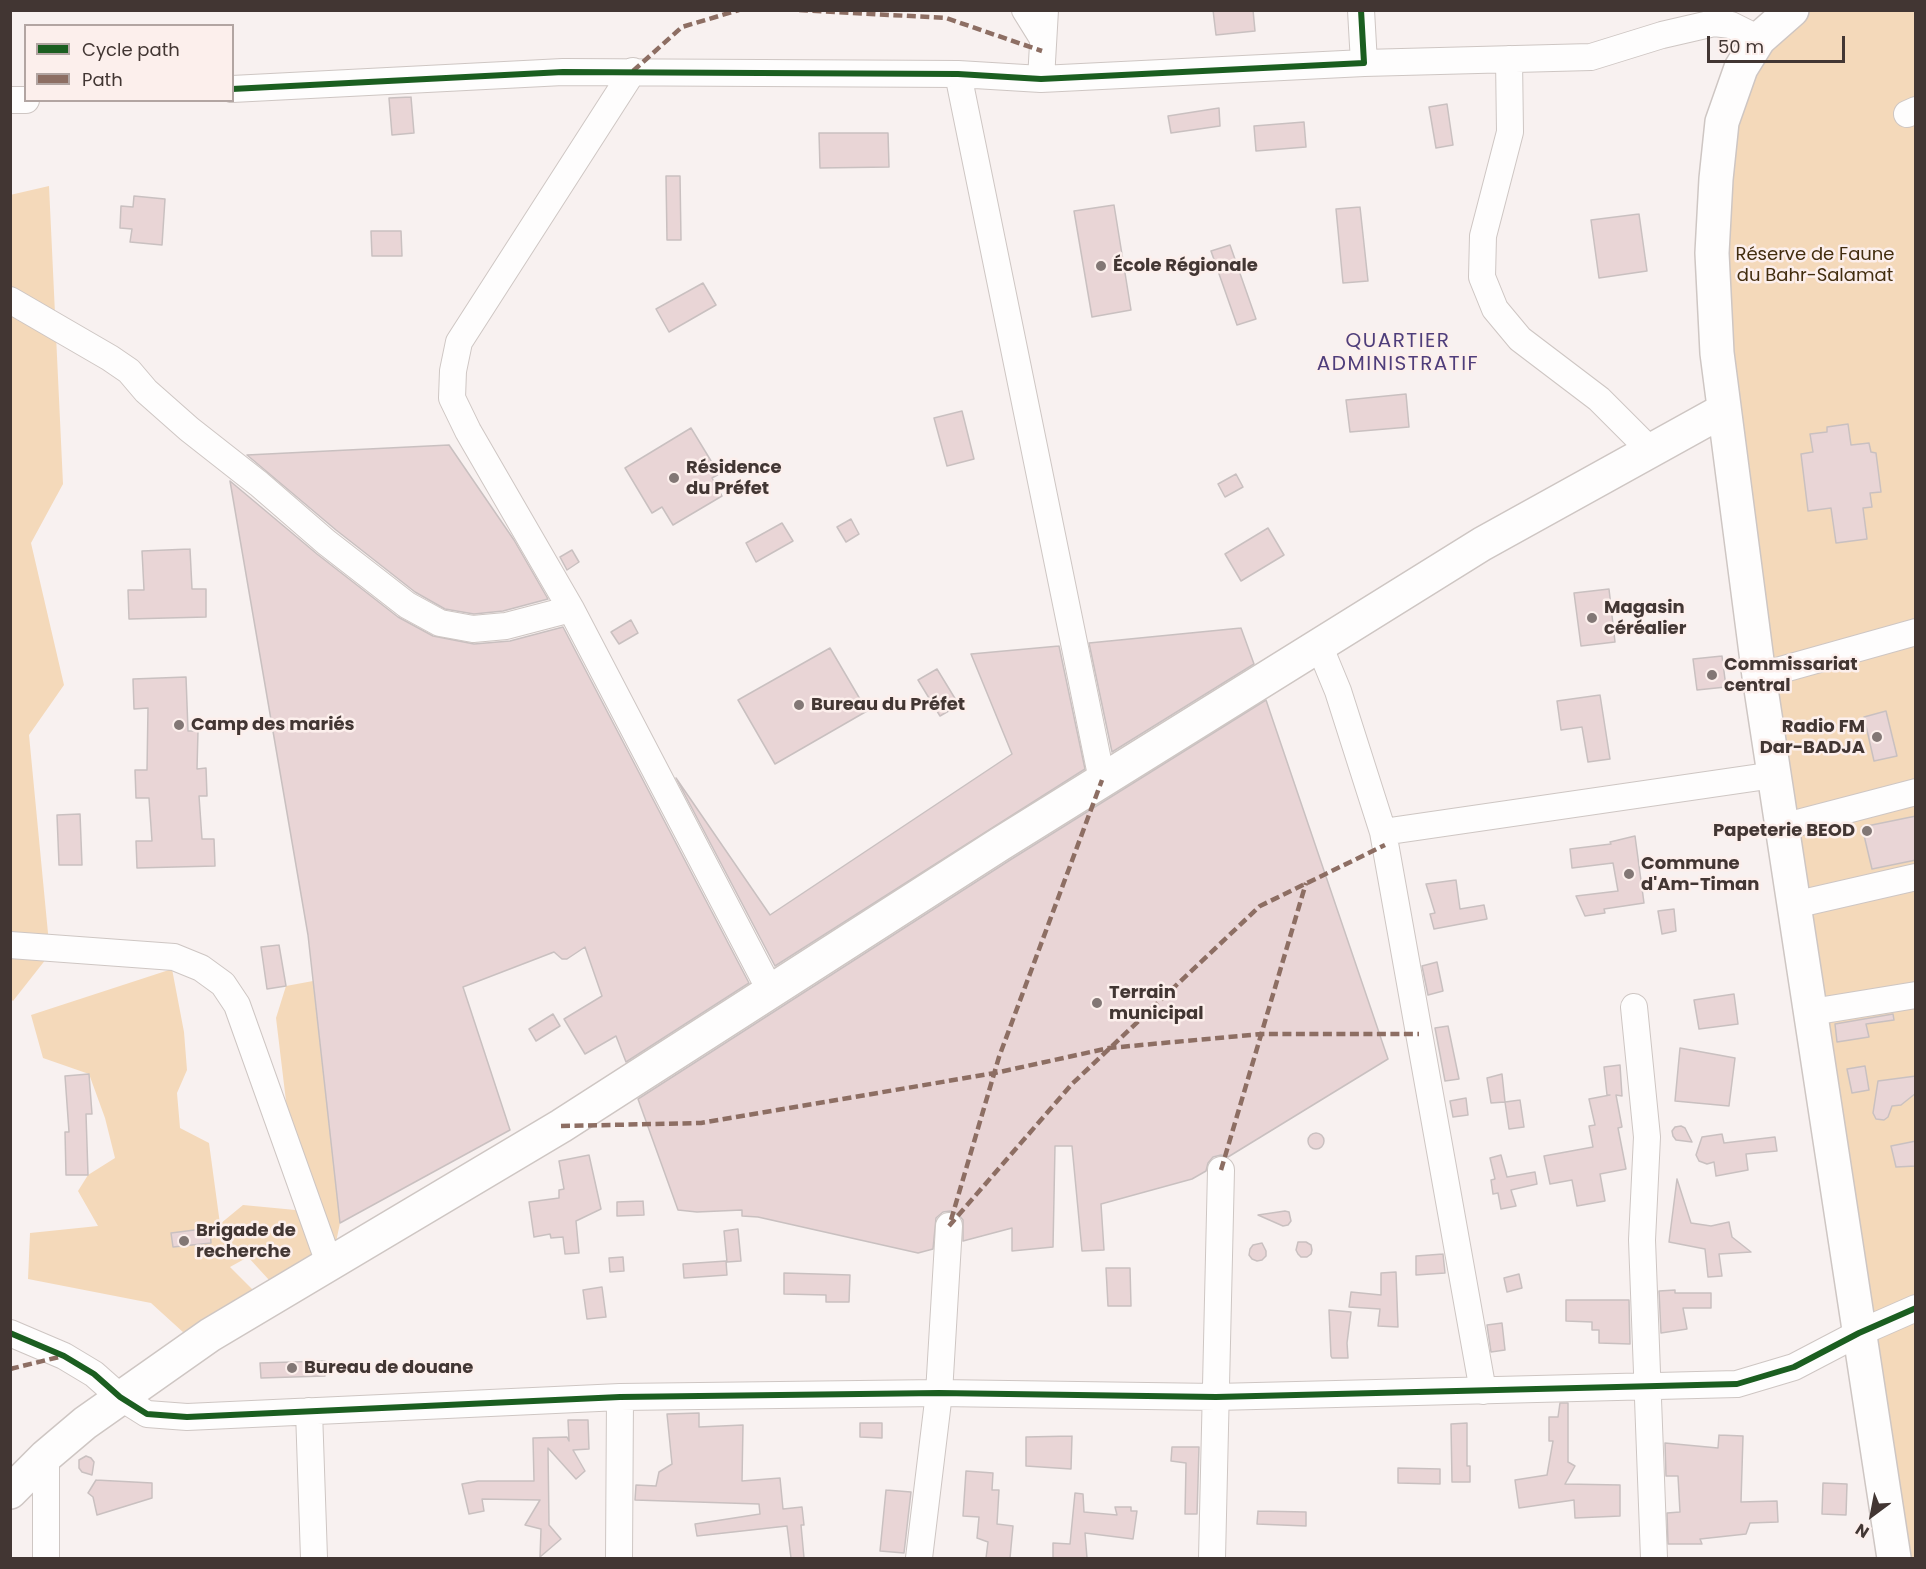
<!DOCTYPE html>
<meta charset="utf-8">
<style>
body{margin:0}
#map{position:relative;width:1926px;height:1569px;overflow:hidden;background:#f8f1f0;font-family:Poppins,sans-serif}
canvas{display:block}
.frame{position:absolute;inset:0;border:12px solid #423633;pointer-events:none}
.legend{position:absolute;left:24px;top:24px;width:210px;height:78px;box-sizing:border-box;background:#fcefec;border:2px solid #b2a5a2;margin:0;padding:8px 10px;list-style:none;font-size:18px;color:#423633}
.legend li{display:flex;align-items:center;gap:12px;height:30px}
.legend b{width:30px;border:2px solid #b2a5a2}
.north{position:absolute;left:1842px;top:1485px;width:60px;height:60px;-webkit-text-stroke:4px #fcefec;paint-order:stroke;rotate:212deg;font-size:16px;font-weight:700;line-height:24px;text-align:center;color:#423633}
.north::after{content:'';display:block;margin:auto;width:21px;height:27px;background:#423633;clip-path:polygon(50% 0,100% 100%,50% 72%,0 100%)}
.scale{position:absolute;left:1707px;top:36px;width:138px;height:27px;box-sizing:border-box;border:3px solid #423633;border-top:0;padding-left:8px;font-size:18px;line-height:21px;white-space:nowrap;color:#423633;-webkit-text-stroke:4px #fcefec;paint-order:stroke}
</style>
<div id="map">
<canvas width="1926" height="1569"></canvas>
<div class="frame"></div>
<ul class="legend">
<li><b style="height:8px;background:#1b5e20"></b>Cycle path</li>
<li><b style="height:8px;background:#8d6e63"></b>Path</li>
</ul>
<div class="north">N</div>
<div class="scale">50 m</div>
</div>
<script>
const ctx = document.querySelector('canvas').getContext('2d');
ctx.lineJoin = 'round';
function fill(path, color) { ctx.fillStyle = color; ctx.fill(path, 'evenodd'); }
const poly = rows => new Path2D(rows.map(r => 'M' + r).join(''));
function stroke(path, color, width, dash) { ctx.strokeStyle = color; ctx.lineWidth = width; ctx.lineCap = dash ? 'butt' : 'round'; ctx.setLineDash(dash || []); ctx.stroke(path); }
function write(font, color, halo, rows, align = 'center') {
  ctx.font = font + ' Poppins,sans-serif'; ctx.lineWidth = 5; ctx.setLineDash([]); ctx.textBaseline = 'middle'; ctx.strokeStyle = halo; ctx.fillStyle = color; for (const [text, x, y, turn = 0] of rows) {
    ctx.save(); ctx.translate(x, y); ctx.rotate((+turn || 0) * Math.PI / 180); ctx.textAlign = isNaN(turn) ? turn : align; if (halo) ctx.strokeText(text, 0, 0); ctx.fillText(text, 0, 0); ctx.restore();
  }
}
const green = poly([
 [1793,11,1915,11,1915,1558,1894,1558,1712,253,1741,68],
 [49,186,63,484,31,543,64,685,29,735,50,954,13,1001,10,998,10,195],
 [172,969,184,1032,187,1070,177,1093,180,1128,209,1143,220,1224,243,1205,306,1211,289,1126,276,1018,286,986,313,981,340,1223,331,1266,280,1292,248,1257,230,1267,253,1290,230,1336,184,1333,151,1303,28,1279,30,1233,98,1226,78,1191,88,1175,115,1158,105,1118,89,1074,43,1058,31,1015]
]);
const building = poly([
 [1213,10,1253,10,1255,31,1216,35,1213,10],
 [411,97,414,133,392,135,389,98,411,97],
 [1447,104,1453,145,1436,148,1429,107,1447,104],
 [1219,108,1220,126,1171,133,1168,116,1219,108],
 [1304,122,1306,147,1256,151,1254,126,1304,122],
 [819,133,888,133,889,167,820,168,819,133],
 [666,176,680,176,681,240,667,240,666,176],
 [134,196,165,199,162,245,130,242,132,229,120,228,121,206,133,207,134,196],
 [1114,205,1131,310,1092,317,1074,211,1114,205],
 [1360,207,1368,281,1343,283,1336,209,1360,207],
 [1639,214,1647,271,1599,278,1591,220,1639,214],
 [371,231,401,231,402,256,372,256,371,231],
 [1230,245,1256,319,1237,325,1211,251,1230,245],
 [703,283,716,305,669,332,656,309,703,283],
 [1406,394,1409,427,1350,432,1346,400,1406,394],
 [962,411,974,459,947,466,934,418,962,411],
 [1848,424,1851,445,1869,443,1871,452,1876,453,1881,492,1870,493,1872,507,1863,508,1867,539,1836,543,1831,508,1808,511,1801,454,1813,452,1810,434,1827,432,1827,427,1848,424],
 [691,428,719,474,712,478,722,496,673,525,662,507,652,513,625,468,691,428],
 [449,445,514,540,548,599,503,611,474,614,445,609,415,592,336,530,247,455,449,445],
 [1236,474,1243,487,1225,497,1218,484,1236,474],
 [230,481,317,554,398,617,433,636,474,644,510,641,563,627,749,983,626,1062,616,1036,585,1054,564,1019,602,996,585,947,567,959,562,959,554,952,463,987,510,1130,340,1223,308,935,230,481],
 [851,519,859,534,846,542,837,527,851,519],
 [782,523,793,541,756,562,746,543,782,523],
 [1268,528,1284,555,1241,581,1225,554,1268,528],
 [190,549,192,589,206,589,206,617,129,619,128,590,144,590,142,551,190,549],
 [572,550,579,562,567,570,560,557,572,550],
 [1609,589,1615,642,1581,646,1574,593,1609,589],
 [631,620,638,633,619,644,611,632,631,620],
 [1241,628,1254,664,1112,752,1089,643,1241,628],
 [1059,646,1085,769,775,966,676,778,770,915,1012,754,971,654,1059,646],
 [830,648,867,711,775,764,738,700,830,648],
 [1722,656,1726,687,1697,690,1693,659,1722,656],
 [937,669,959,705,940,716,918,680,937,669],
 [186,677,188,731,198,731,197,769,206,768,207,796,199,796,202,839,214,839,215,866,137,868,136,841,152,841,149,798,136,798,135,770,147,770,148,708,134,709,133,679,186,677],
 [1600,695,1610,759,1588,762,1582,727,1561,730,1557,701,1600,695],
 [1266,700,1388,1059,1228,1157,1221,1155,1213,1157,1208,1163,1206,1171,1192,1179,1101,1204,1104,1250,1082,1251,1072,1146,1055,1146,1053,1247,1012,1251,1012,1228,963,1241,963,1220,958,1214,950,1211,943,1212,936,1218,933,1249,918,1253,758,1217,742,1216,742,1210,697,1212,678,1210,638,1099,1010,860,1266,700],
 [1886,711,1897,756,1874,761,1864,717,1886,711],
 [80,814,82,865,59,865,57,815,80,814],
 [1916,816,1916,860,1872,869,1862,827,1916,816],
 [1635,836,1644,903,1604,909,1605,913,1585,916,1576,896,1618,891,1613,863,1572,868,1570,849,1611,844,1610,842,1635,836],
 [1456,880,1460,909,1484,905,1487,919,1434,929,1430,914,1435,913,1426,884,1456,880],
 [1674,909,1676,931,1662,934,1658,911,1674,909],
 [279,945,286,986,267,989,261,947,279,945],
 [1437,962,1443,991,1428,995,1422,966,1437,962],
 [1734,994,1738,1024,1699,1029,1694,1000,1734,994],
 [553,1014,560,1026,536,1041,529,1029,553,1014],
 [1893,1014,1894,1020,1866,1024,1869,1037,1837,1042,1835,1024,1893,1014],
 [1448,1026,1459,1079,1445,1081,1435,1028,1448,1026],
 [1680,1048,1735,1058,1729,1106,1675,1101,1680,1048],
 [1620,1065,1622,1096,1616,1095,1622,1127,1618,1128,1626,1169,1600,1174,1605,1201,1577,1206,1572,1180,1550,1184,1544,1156,1593,1147,1589,1126,1595,1125,1589,1099,1610,1095,1607,1095,1604,1067,1620,1065],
 [1865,1066,1869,1090,1852,1093,1847,1069,1865,1066],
 [89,1074,92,1114,86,1114,88,1175,66,1175,65,1132,69,1132,65,1076,89,1074],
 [1502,1074,1505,1102,1491,1103,1487,1078,1502,1074],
 [1916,1076,1916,1093,1901,1105,1892,1106,1888,1117,1884,1120,1876,1119,1873,1113,1878,1081,1916,1076],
 [1466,1098,1468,1115,1453,1117,1450,1101,1466,1098],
 [1520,1100,1524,1127,1509,1129,1505,1102,1520,1100],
 [1681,1126,1685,1128,1692,1142,1676,1140,1673,1136,1672,1131,1675,1127,1681,1126],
 '1308 1141a8 8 0 1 1 16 0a8 8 0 1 1-16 0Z',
 [1722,1134,1724,1143,1775,1137,1777,1151,1746,1154,1748,1170,1716,1176,1714,1162,1707,1164,1699,1161,1696,1155,1702,1137,1722,1134],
 [1916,1141,1916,1166,1896,1167,1891,1146,1916,1141],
 [589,1155,601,1209,576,1221,579,1253,565,1254,563,1237,551,1238,550,1234,534,1237,529,1202,559,1198,559,1190,564,1189,559,1161,589,1155],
 [1501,1155,1507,1177,1535,1172,1537,1184,1511,1190,1516,1206,1501,1209,1498,1193,1493,1194,1491,1180,1495,1179,1490,1158,1501,1155],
 [1677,1179,1691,1223,1711,1226,1729,1222,1732,1237,1751,1252,1719,1254,1722,1276,1708,1277,1705,1249,1669,1242,1677,1179],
 [643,1201,644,1215,617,1216,617,1202,643,1201],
 [1285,1211,1289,1212,1291,1221,1288,1225,1283,1226,1258,1215,1285,1211],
 [210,1228,211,1243,173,1247,171,1233,210,1228],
 [738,1229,741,1261,727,1262,724,1231,738,1229],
 [1298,1242,1306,1242,1311,1245,1312,1250,1311,1254,1307,1257,1301,1257,1298,1254,1296,1250,1298,1242],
 [1262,1243,1266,1251,1266,1256,1262,1260,1257,1261,1252,1259,1249,1255,1250,1249,1253,1245,1262,1243],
 [1443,1254,1445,1273,1416,1275,1416,1256,1443,1254],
 [623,1257,624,1271,610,1272,609,1258,623,1257],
 [726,1261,727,1275,684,1278,683,1264,726,1261],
 [1106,1268,1130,1268,1131,1306,1108,1306,1106,1268],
 [1396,1272,1398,1327,1378,1326,1380,1309,1349,1307,1351,1292,1381,1295,1381,1273,1396,1272],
 [784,1273,850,1275,849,1302,826,1302,826,1295,784,1294,784,1273],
 [1519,1274,1522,1288,1507,1292,1504,1278,1519,1274],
 [602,1287,606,1317,587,1319,583,1290,602,1287],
 [1675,1290,1675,1293,1711,1293,1711,1308,1683,1308,1687,1329,1661,1333,1659,1291,1675,1290],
 [1566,1300,1629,1300,1630,1344,1599,1343,1599,1330,1592,1330,1592,1322,1566,1321,1566,1300],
 [1329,1310,1351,1312,1347,1343,1348,1358,1332,1358,1331,1356,1329,1310],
 [1502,1323,1505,1350,1491,1352,1487,1325,1502,1323],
 [325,1361,325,1376,261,1378,260,1363,325,1361],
 [1560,1403,1568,1403,1568,1462,1575,1466,1565,1484,1620,1485,1620,1516,1575,1518,1574,1500,1519,1508,1515,1480,1547,1475,1553,1441,1549,1441,1549,1417,1558,1417,1560,1403],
 [699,1413,699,1427,743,1425,742,1481,780,1478,783,1509,802,1507,804,1525,801,1525,804,1558,791,1558,787,1526,697,1536,695,1524,760,1514,759,1504,635,1500,636,1485,656,1486,659,1472,672,1464,667,1414,699,1413],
 [568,1420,588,1420,589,1449,573,1450,585,1471,576,1479,548,1448,549,1525,561,1539,540,1557,541,1529,525,1525,540,1500,482,1499,484,1511,469,1514,462,1484,478,1481,534,1481,533,1438,567,1437,569,1441,568,1420],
 [860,1423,882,1423,882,1438,860,1437,860,1423],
 [1467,1423,1467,1466,1470,1466,1470,1482,1452,1482,1451,1424,1467,1423],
 [1719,1435,1743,1436,1741,1502,1777,1501,1778,1522,1750,1523,1746,1534,1700,1539,1702,1544,1668,1544,1667,1513,1680,1512,1678,1476,1666,1476,1665,1443,1718,1448,1719,1435],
 [1072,1436,1071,1469,1026,1466,1026,1437,1072,1436],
 [1172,1447,1199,1447,1197,1514,1185,1514,1186,1463,1171,1461,1172,1447],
 [86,1456,91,1458,94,1462,92,1475,82,1472,79,1468,79,1460,86,1456],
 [1398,1468,1440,1469,1440,1484,1398,1483,1398,1468],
 [966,1471,993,1473,992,1490,999,1490,997,1524,1013,1526,1010,1558,986,1558,988,1542,977,1538,979,1517,963,1516,966,1471],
 [96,1480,152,1483,152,1498,97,1515,93,1497,88,1493,96,1480],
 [1823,1483,1847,1484,1846,1515,1822,1514,1823,1483],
 [886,1490,911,1492,904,1553,880,1551,886,1490],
 [1075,1493,1083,1494,1084,1512,1117,1515,1115,1507,1131,1507,1131,1511,1137,1511,1133,1539,1085,1533,1087,1558,1053,1558,1053,1543,1070,1544,1075,1493],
 [1258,1511,1306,1512,1306,1526,1257,1524,1258,1511]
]);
const minor = poly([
 [1025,10,1043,39],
 [1509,59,1510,132,1483,236,1482,277,1495,309,1520,339,1599,399,1650,450],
 [1364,63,1591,57,1662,35,1714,23,1731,25,1759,39],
 [633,71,459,342,453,371,452,398,468,431,571,609,771,992],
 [958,74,1102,780],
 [1041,79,1045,10],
 [232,89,563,72,958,74,1041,79,1364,63,1361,10],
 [10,100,26,100],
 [1907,114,1916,110],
 [10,300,110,358,129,371,146,391,189,429,259,484,326,542,407,605,440,623,473,629,506,626,571,609],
 [1319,645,1338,691,1383,832,1483,1391],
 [1759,676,1916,632],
 [1782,827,1916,792],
 [1383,832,1774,775],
 [1794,905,1916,877],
 [10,945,174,957,201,968,223,984,237,1005,329,1263],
 [1634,1007,1647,1137,1642,1240,1654,1558],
 [1812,1012,1916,995],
 [10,1333,64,1356,94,1374,120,1397,147,1414,187,1417,620,1397,939,1393,1216,1397,1737,1384,1794,1367,1859,1333,1916,1308],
 [309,1411,314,1558],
 [46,1456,46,1558],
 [619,1558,620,1397],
 [919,1558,939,1393,949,1226],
 [1212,1558,1221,1170]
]);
const major = poly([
 [1792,10,1759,39,1741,68,1722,122,1716,179,1712,253,1717,353,1759,676,1894,1558],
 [10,1492,46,1456,85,1423,210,1335,561,1126,1000,844,1482,544,1724,410]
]);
const quiet = poly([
 [799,10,946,18,1042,51],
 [633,71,682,27,739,10],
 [561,1126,701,1123,995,1073,1109,1048,1261,1034,1419,1034],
 [1221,1170,1306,883],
 [951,1220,999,1057,1102,780],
 [949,1226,1072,1084,1260,906,1385,845],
 [10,1369,63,1356]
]);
const cycleway = poly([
 [232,89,563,72,958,74,1041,79,1364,63,1361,10],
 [10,1333,64,1356,94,1374,120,1397,147,1414,187,1417,620,1397,939,1393,1216,1397,1737,1384,1794,1367,1859,1333,1916,1308]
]);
const markers = [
 [1101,266,6,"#827775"],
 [674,478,6,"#827775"],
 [1592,618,6,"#827775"],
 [1712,675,6,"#827775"],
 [799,705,6,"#827775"],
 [179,725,6,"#827775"],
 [1877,737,6,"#827775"],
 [1867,831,6,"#827775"],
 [1629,874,6,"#827775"],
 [1097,1003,6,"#827775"],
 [184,1241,6,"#827775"],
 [292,1368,6,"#827775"]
];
const parkNames = [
 ["Réserve de Faune",1815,255],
 ["du Bahr-Salamat",1815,276]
];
const poiNames = [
 ["École Régionale",1113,266],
 ["Résidence",686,468],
 ["du Préfet",686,489],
 ["Magasin",1604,608],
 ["céréalier",1604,629],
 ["Commissariat",1724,665],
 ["central",1724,686],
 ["Bureau du Préfet",811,705],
 ["Camp des mariés",191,725],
 ["Radio FM",1865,727,"right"],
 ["Dar-BADJA",1865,748,"right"],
 ["Papeterie BEOD",1855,831,"right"],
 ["Commune",1641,864],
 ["d'Am-Timan",1641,885],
 ["Terrain",1109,993],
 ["municipal",1109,1014],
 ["Brigade de",196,1231],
 ["recherche",196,1252],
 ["Bureau de douane",304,1368]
];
const neighbourhoodNames = [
 ["QUARTIER",1398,342],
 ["ADMINISTRATIF",1398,365]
];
fill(green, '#f4d9ba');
fill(building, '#e9d5d6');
stroke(building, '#c9c0c0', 1.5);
stroke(minor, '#cec6c3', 28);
stroke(major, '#cec6c3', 36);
stroke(minor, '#fefdfd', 26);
stroke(major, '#fefdfd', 33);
stroke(quiet, '#8d6e63', 4.5, [9, 4.5]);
stroke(cycleway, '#1b5e20', 6);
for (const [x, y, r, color] of markers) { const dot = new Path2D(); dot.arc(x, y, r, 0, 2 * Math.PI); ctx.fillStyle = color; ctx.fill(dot); stroke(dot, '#fcefec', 2); }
write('18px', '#422d0e', '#fcefec', parkNames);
write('bold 18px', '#423633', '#fcefec', poiNames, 'left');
ctx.letterSpacing = '1.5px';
write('20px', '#4f3e7b', '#fcefec', neighbourhoodNames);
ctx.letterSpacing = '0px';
</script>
